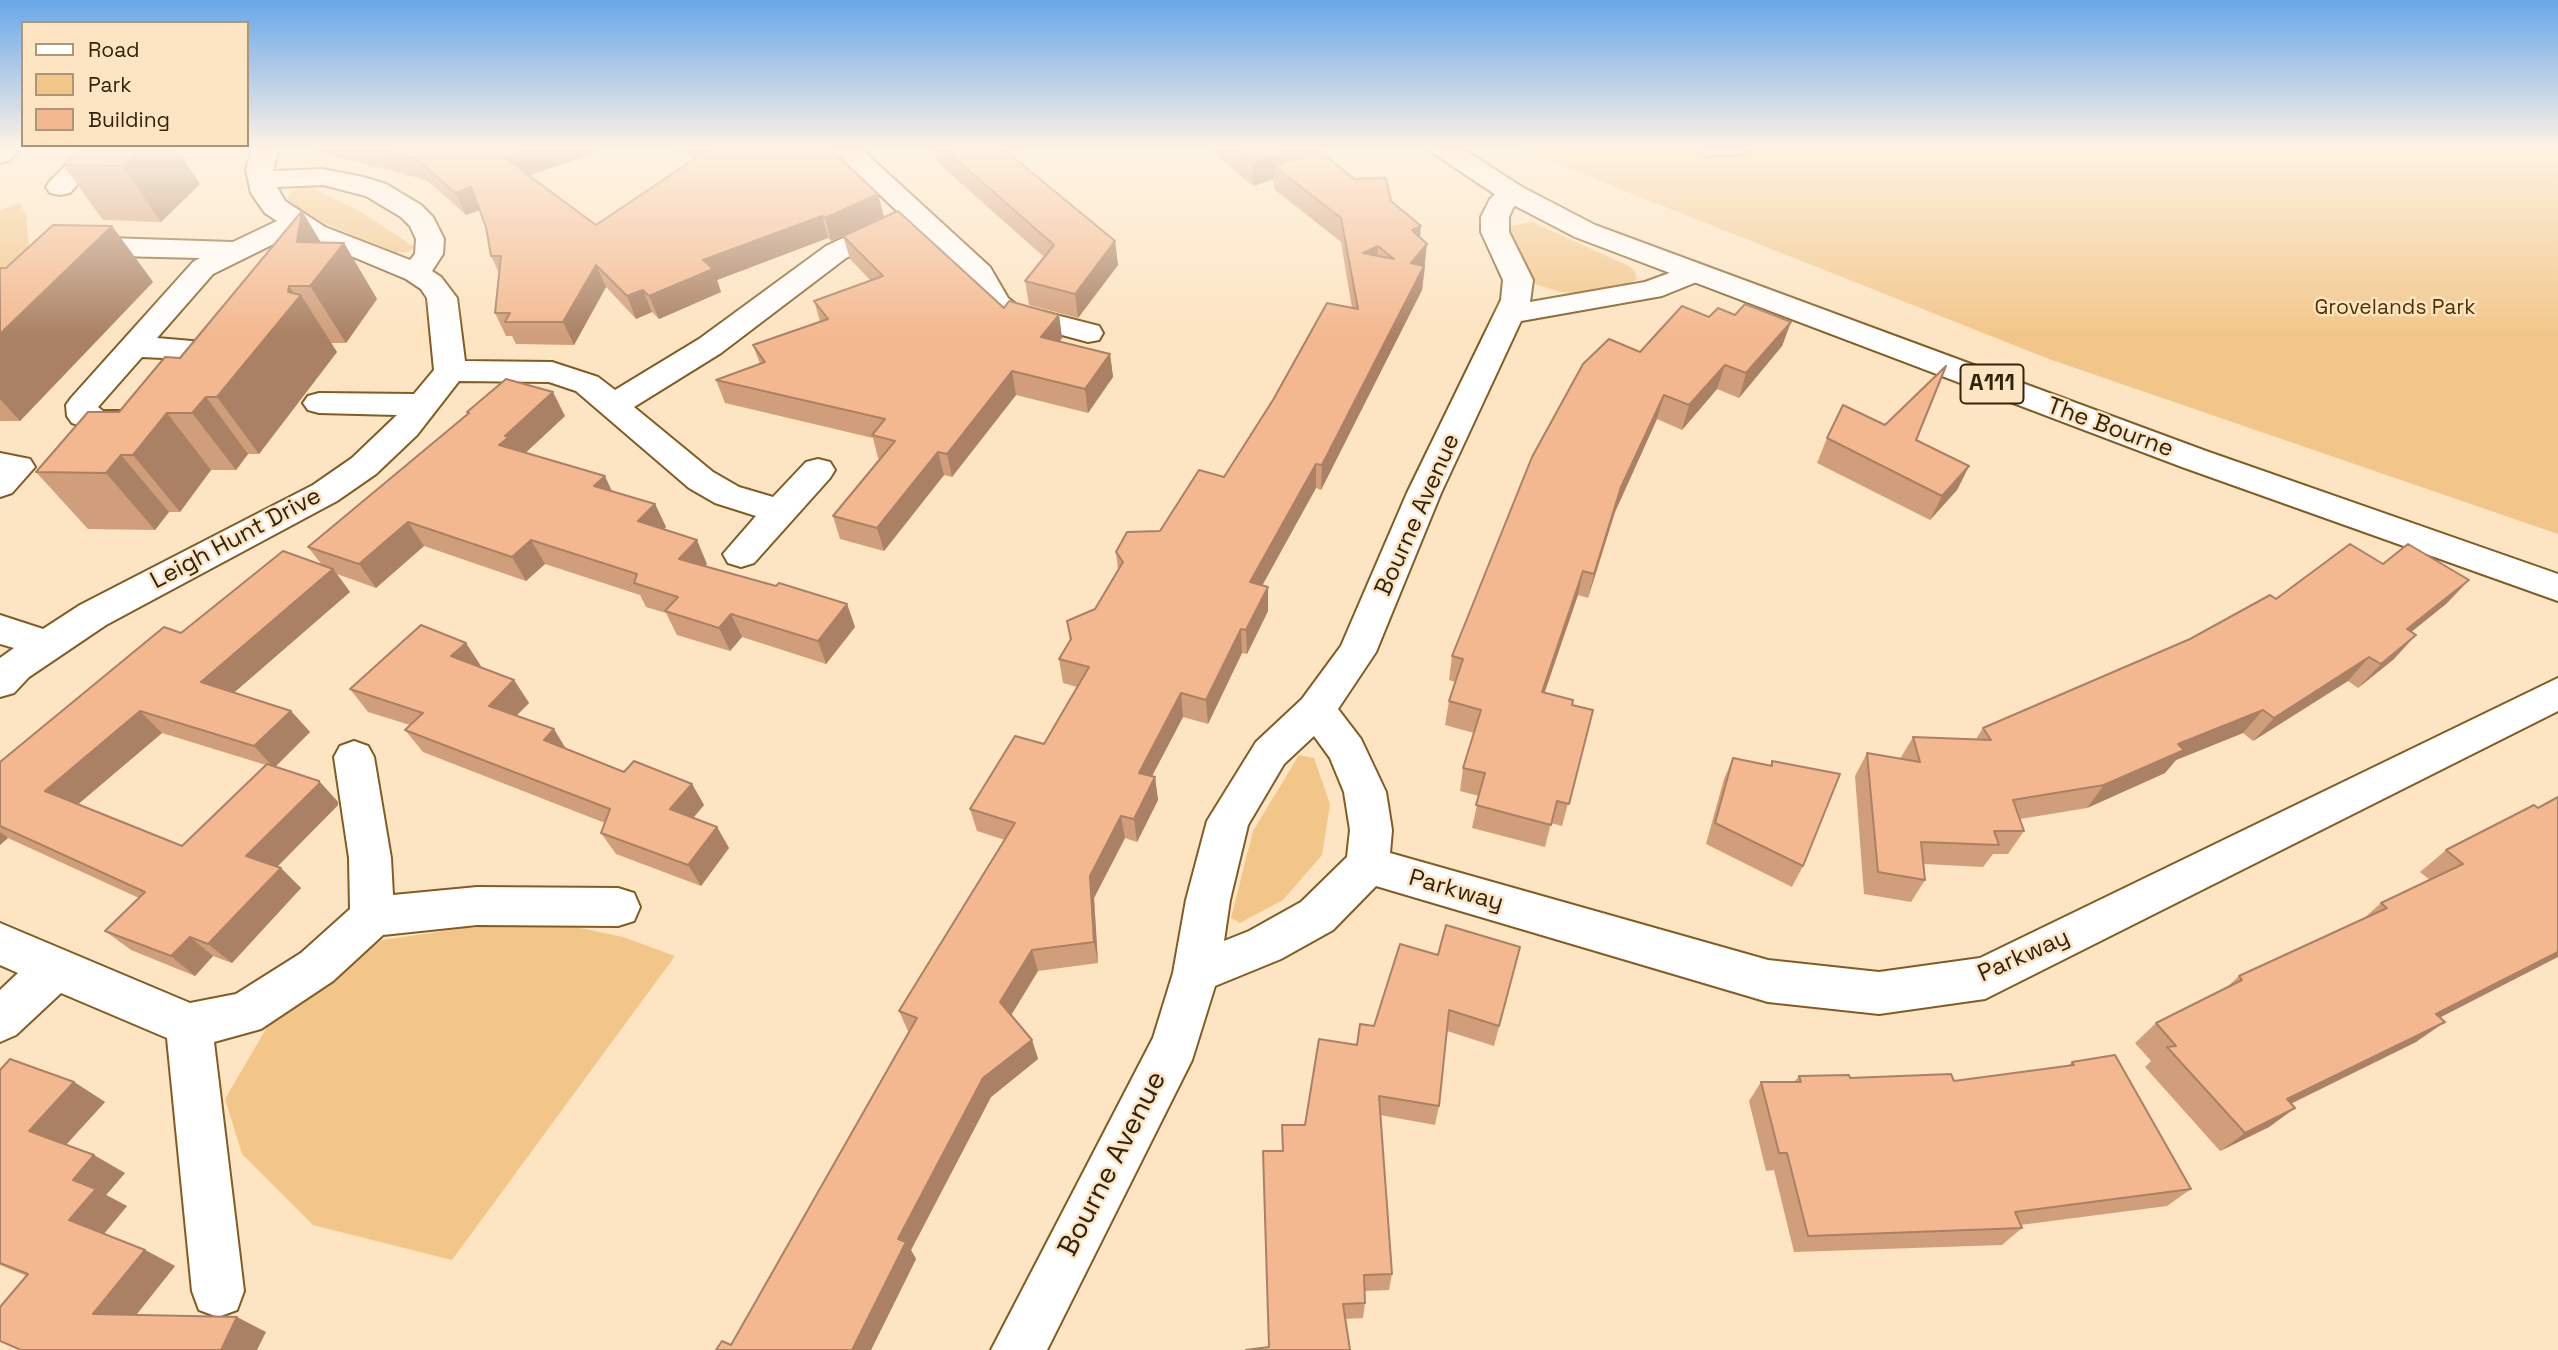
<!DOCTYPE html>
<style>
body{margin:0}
#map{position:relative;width:2558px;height:1350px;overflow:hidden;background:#fde4c2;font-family:"Space Grotesk",sans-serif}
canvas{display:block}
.legend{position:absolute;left:21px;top:21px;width:228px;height:126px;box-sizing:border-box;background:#fde4c2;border:2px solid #ac9779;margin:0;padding:9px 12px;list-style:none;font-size:21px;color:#32230b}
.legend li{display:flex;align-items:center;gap:14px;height:35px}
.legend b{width:35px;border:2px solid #ac9779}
</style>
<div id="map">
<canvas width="2558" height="1350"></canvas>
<ul class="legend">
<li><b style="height:9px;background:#fff"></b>Road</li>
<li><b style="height:19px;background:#f2c689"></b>Park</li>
<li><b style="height:19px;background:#f3b88f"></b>Building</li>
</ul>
</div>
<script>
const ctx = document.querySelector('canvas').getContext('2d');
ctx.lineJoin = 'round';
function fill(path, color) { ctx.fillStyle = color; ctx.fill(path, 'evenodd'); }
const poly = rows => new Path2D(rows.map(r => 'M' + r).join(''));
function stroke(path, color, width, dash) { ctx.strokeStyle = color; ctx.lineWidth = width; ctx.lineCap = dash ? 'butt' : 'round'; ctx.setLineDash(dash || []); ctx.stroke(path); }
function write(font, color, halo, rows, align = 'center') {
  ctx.font = font + ' "Space Grotesk",sans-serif'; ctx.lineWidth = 5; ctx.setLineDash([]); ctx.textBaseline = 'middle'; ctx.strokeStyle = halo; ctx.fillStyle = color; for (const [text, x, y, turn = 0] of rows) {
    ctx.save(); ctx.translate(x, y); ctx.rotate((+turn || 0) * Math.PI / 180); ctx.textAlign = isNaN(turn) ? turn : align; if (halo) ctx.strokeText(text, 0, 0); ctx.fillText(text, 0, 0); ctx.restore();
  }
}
const green = poly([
 [1514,147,2558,147,2558,534,2049,359],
 [310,187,363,213,414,247,408,252,392,253,309,216,287,199,290,193,299,188],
 [20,203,26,215,29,246,0,301,0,210],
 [1532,222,1629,266,1635,271,1637,279,1628,284,1575,293,1560,292,1535,284,1529,279,1508,237,1508,226],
 [1299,755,1314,758,1330,804,1322,855,1283,900,1240,923,1231,918,1253,831],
 [571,926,623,937,675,956,452,1260,313,1225,242,1154,225,1099,270,1022,326,978,382,940,465,928]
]);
const minor = poly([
 [0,147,22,147,9,161,0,163,0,147],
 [84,147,112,147,70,193,60,195,50,193,46,187,50,181,84,147],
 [253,147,279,147,273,171,323,169,363,177,386,184,421,205,433,217,444,239,443,254,432,271,441,277,457,298,465,361,552,362,598,377,615,390,699,339,826,246,898,212,830,147,859,147,990,267,1008,298,1017,305,1099,326,1103,333,1099,340,1088,342,995,317,985,309,968,277,913,226,846,258,721,353,634,407,713,472,739,487,773,497,806,462,818,459,830,462,835,470,830,478,754,563,741,567,728,563,723,554,756,516,715,503,689,488,576,391,549,382,459,381,417,435,376,474,337,501,106,625,29,677,14,693,0,697,0,658,14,648,0,644,0,615,43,629,80,605,313,485,352,458,397,415,319,413,308,410,303,403,308,396,319,393,414,394,434,370,427,298,421,289,406,279,296,233,213,274,157,338,215,343,219,350,215,357,204,360,142,357,98,407,103,411,135,411,147,415,151,422,147,429,135,433,100,433,72,423,67,416,66,405,71,398,193,262,200,258,76,255,66,252,62,246,66,240,76,237,233,242,277,221,265,213,251,193,246,169,253,147],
 [323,185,366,196,401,217,410,226,416,239,415,254,410,260,325,227,285,201,277,187,323,185],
 [1697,147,1749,147,1745,153,1736,155,1710,155,1701,153,1697,147],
 [1512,185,1522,187,1526,193,1513,208,1509,217,1509,232,1533,280,1530,302,1645,282,1694,264,1704,267,1709,273,1704,279,1662,296,1521,321,1441,493,1376,652,1338,709,1361,739,1386,792,1392,830,1390,853,1768,960,1879,972,1980,958,2558,678,2558,711,1985,999,1879,1014,1768,1002,1376,886,1333,930,1281,959,1215,986,1192,1060,1047,1350,991,1350,1153,1038,1173,973,1186,900,1207,821,1256,742,1302,699,1341,646,1407,493,1501,300,1503,280,1481,232,1481,217,1490,199,1502,187,1512,185],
 [1314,736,1330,758,1344,792,1350,830,1347,857,1301,902,1249,931,1224,941,1230,900,1248,825,1284,764,1314,736],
 [0,453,30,459,35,467,12,493,0,497,0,453],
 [354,741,368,746,374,757,391,858,393,895,477,887,618,888,634,893,640,907,634,921,618,926,477,925,383,935,333,981,261,1029,214,1042,244,1291,237,1310,218,1317,199,1310,192,1291,167,1038,61,993,16,1035,0,1042,0,990,18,973,0,965,0,923,190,1003,236,994,301,953,350,909,349,858,334,757,340,746,354,741]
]);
const major = poly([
 [1429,147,1460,147,1522,187,1595,225,2206,451,2558,574,2558,601,2182,467,1575,237,1502,199,1433,153,1429,147]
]);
const wall = poly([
 [83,147,200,184,161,222,103,220,63,165],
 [298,147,598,147,600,151,529,176,596,225,695,159,661,147,828,147,884,216,831,241,828,238,717,280,721,292,659,319,652,312,636,319,606,287,574,345,516,344,512,336,506,336,495,313,499,273,491,256,486,227,480,210,466,215,429,182,419,178],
 [934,147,1001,147,1115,241,1118,265,1078,318,1029,305,1025,281,1044,257,937,162],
 [1206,147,1308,147,1308,155,1354,179,1391,201,1420,238,1425,268,1422,290,1321,490,1316,488,1262,585,1268,587,1268,611,1247,654,1242,653,1208,724,1183,717,1152,776,1155,777,1158,800,1137,842,1125,838,1094,898,1098,963,1038,971,1011,1015,1032,1040,1038,1059,991,1097,911,1250,916,1259,871,1350,716,1350,731,1345,909,1031,908,1031,899,1011,1005,840,977,831,970,809,1044,744,1077,687,1063,683,1059,659,1070,640,1067,621,1095,609,1118,569,1116,552,1160,531,1224,477,1352,308,1341,242,1274,189,1274,179,1253,186],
 [302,211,321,243,344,243,377,299,346,343,331,343,337,352,259,454,248,454,236,470,211,470,180,512,169,512,155,530,88,529,36,472,119,412,180,358],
 [112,226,153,282,20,421,0,421,0,334],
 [843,236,1004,308,1059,315,1062,338,1060,342,1110,354,1113,377,1088,413,1016,395,952,477,944,475,884,551,840,539,833,516,880,459,878,458,873,438,725,403,716,380,760,364,753,345,820,321,814,301,870,280,850,259],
 [1735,315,1791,322,1782,346,1739,398,1717,389,1682,430,1657,419,1615,512,1588,598,1578,595,1544,692,1572,705,1593,710,1562,826,1551,823,1545,847,1472,828,1479,796,1460,791,1463,768,1474,733,1445,725,1449,701,1455,682,1449,680,1452,656,1640,352,1709,317],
 [467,412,565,416,525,453,612,491,655,504,666,527,664,529,707,564,705,566,776,586,847,604,855,627,826,664,742,637,730,651,677,635,666,613,646,607,640,595,545,564,526,581,424,546,376,588,337,574,350,592,234,692,291,711,310,732,275,767,319,781,338,802,338,805,277,867,301,888,232,963,213,956,195,976,131,950,105,931,139,898,8,838,0,845,0,762,181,633,322,565,308,547,468,414],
 [162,733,266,765,182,846,78,804],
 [1827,438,1916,440,1969,466,1957,490,1930,520,1817,463],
 [2383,564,2469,580,2446,604,2411,632,2394,659,2358,688,2348,681,2253,741,2243,733,2176,760,2165,773,2087,808,2020,819,2024,831,2008,854,1993,854,1983,867,1924,864,1925,880,1911,902,1864,894,1855,776,1867,753,1900,759,1913,737,1976,739,1983,728,2190,639,2276,599],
 [481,666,480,667,514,680,529,703,516,716,567,749,624,772,692,784,704,805,693,818,717,827,729,848,701,886,616,854,601,833,605,823,423,752,405,730,410,725,368,712,350,689],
 [1733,758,1770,765,1772,761,1803,866,1792,887,1706,844,1724,779],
 [2538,808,2440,1018,2416,1042,2291,1104,2295,1108,2269,1127,2220,1151,2145,1067,2151,1061,2135,1043,2156,1023,2225,989,2239,976,2362,920,2381,903,2430,880,2420,872,2446,850],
 [1520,947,1494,1046,1447,1031,1439,1106,1435,1125,1380,1115,1392,1274,1389,1290,1364,1291,1365,1303,1363,1318,1345,1319,1269,1347,1282,1151,1305,1125,1357,1045,1438,955],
 [2072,1062,2191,1189,2167,1206,2020,1225,2022,1228,2002,1245,1794,1252,1774,1170,1766,1171,1749,1101,1761,1082,1794,1082,1799,1076,1954,1081,2068,1066],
 [0,1070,74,1082,105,1102,66,1145,125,1173,106,1195,127,1206,104,1234,145,1250,175,1266,136,1315,266,1332,21,1350,27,1276,0,1265]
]);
const shadedWall = poly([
 [144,147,176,147,200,184,161,222,123,166],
 [538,147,598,147,600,151,515,180,505,158],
 [1298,147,1308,147,1307,167,1274,166,1274,179,1253,186,1253,163],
 [471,187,482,209,466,215,455,193],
 [878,194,884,216,831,241,825,218],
 [302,211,331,259,344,243,377,299,346,343,310,286,297,242],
 [822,216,828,238,717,280,721,292,659,319,649,296,703,260],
 [112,226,153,282,20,421,0,399,0,334],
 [1421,226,1419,250,1412,230],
 [1115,241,1118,265,1078,318,1075,294],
 [1427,244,1422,290,1321,490,1322,465,1411,263],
 [1378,246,1376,270,1363,253],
 [596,265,606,287,574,345,563,322],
 [289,286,298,299,301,295,337,352,259,454,217,397,288,292],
 [643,290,652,312,636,319,627,296],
 [1059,315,1062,338,1045,360,1041,337],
 [1791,322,1782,346,1739,398,1746,373],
 [1110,354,1113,377,1088,413,1085,389],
 [1725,365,1717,389,1682,430,1689,405],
 [1012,371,1016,395,952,477,947,454],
 [553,392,565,416,520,458,499,445,505,436],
 [1664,395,1657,419,1615,512,1588,598,1594,574,1621,487],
 [206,397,248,454,236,470,192,413],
 [167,413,211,470,180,512,133,455],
 [938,452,944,475,884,551,877,528],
 [121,455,169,512,155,530,106,473],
 [1316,464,1316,488,1251,606,1250,582],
 [1969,466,1957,490,1930,520,1942,496],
 [605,476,616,500,594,486],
 [655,504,666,527,649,545,638,521],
 [408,522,424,546,376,588,359,564],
 [531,540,545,564,526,581,512,557],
 [697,540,707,564,690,583,679,559],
 [333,569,350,592,221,704,201,682],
 [1583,571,1578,595,1537,715,1542,692],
 [2469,580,2446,604,2385,653,2407,629],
 [1268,587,1268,611,1247,654,1246,630],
 [847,604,855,627,826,664,818,641],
 [731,614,742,637,730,651,719,628],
 [1241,629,1242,653,1208,724,1206,700],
 [2416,635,2394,659,2358,688,2381,664],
 [466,643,481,666,467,679,451,656],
 [2369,657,2348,681,2253,741,2274,718],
 [514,680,529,703,504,728,489,706],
 [1181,693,1183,717,1142,795,1139,773],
 [2263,710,2243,733,2176,760,2165,773,2087,808,2104,785,2178,744],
 [140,711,162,733,69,812,45,791],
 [291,711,310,732,274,768,254,746],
 [554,729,568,752,544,740],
 [1155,777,1158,800,1137,842,1134,819],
 [319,781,338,802,338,805,268,876,246,856],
 [692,784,704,805,682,831,670,809],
 [1121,816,1125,838,1094,898,1098,963,1094,942,1090,876],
 [717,827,729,848,701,886,688,865],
 [0,832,8,838,0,845],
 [281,868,301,888,232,963,208,944],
 [190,937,213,956,195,976,171,956],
 [1032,950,1038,971,1007,1022,1000,1002],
 [2558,952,2558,957,2408,1034,2436,1014],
 [2445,1022,2416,1042,2261,1118,2287,1099],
 [1032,1040,1038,1059,991,1097,911,1250,916,1259,871,1350,852,1350,898,1239,983,1078],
 [74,1082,105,1102,61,1150,29,1131],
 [2295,1108,2269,1127,2220,1151,2245,1133],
 [94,1155,125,1173,106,1195,127,1206,101,1237,69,1220,73,1180],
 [145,1250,175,1266,125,1329,93,1314],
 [237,1317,266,1332,257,1350,221,1350]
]);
const building = poly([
 [83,147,144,147,123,166,63,165,83,147],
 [372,147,538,147,505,158,596,225,712,147,828,147,878,194,825,218,822,216,703,260,713,269,649,296,643,290,627,296,596,265,563,322,505,322,510,313,495,313,501,256,491,256,486,227,471,187,455,193,418,160,372,147],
 [942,147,1001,147,1115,241,1075,294,1025,281,1054,245,942,147],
 [1234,147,1298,147,1253,163,1234,147],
 [1320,151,1354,179,1386,178,1391,201,1421,226,1412,230,1427,244,1411,263,1424,266,1322,465,1316,464,1250,582,1268,587,1246,630,1241,629,1206,700,1181,693,1139,773,1155,777,1134,819,1121,816,1090,876,1094,942,1032,950,1000,1002,1032,1040,983,1078,898,1239,906,1242,852,1350,716,1350,722,1341,731,1345,917,1018,899,1011,1015,823,970,809,1015,736,1044,744,1089,667,1059,659,1071,639,1067,621,1095,609,1123,562,1116,552,1127,532,1160,531,1199,470,1224,477,1273,400,1327,303,1358,309,1341,218,1274,166,1320,151],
 [1378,246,1394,259,1363,253,1378,246],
 [302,211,297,242,344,243,310,286,289,286,288,292,301,295,217,397,206,397,192,413,167,413,133,455,121,455,106,473,36,472,88,412,119,412,165,357,180,358,302,211],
 [898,211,1004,308,1009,301,1059,315,1041,337,1110,354,1085,389,1012,371,947,454,938,452,877,528,833,516,895,441,872,435,885,419,716,380,765,362,753,345,828,319,814,301,883,276,843,236,898,211],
 [53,225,112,226,0,334,0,268,6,268,53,225],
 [1745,304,1791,322,1746,373,1725,365,1689,405,1664,395,1621,487,1594,574,1583,571,1542,692,1573,700,1572,705,1593,710,1569,804,1557,801,1551,825,1476,805,1485,773,1463,768,1481,710,1449,701,1463,659,1452,656,1532,457,1583,364,1609,339,1640,352,1682,306,1709,317,1718,308,1735,315,1745,304],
 [1946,366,1916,440,1969,466,1942,496,1827,438,1843,405,1885,425,1946,366],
 [506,379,553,392,505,436,509,437,499,445,605,476,594,486,655,504,638,521,697,540,679,559,776,586,779,583,847,604,818,641,731,614,719,628,665,611,678,597,634,583,637,574,531,540,512,557,408,522,359,564,308,547,469,413,467,412,506,379],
 [2350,544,2383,564,2408,544,2469,580,2407,629,2416,635,2381,664,2369,657,2274,718,2263,710,2178,744,2184,750,2104,785,2013,800,2024,831,1994,831,1999,845,1921,842,1925,880,1878,872,1867,753,1920,762,1913,737,1991,740,1983,728,2190,639,2270,595,2276,599,2350,544],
 [283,551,333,569,201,682,291,711,254,746,140,711,45,791,182,846,267,764,319,781,319,784,246,856,281,868,208,944,190,937,171,956,105,931,145,892,0,826,0,762,164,627,181,633,283,551],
 [421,625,466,643,451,656,514,680,489,706,554,729,544,740,624,772,634,761,692,784,670,809,717,827,688,865,601,833,610,809,405,730,423,713,350,689,421,625],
 [1733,758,1772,766,1772,761,1840,774,1803,866,1715,823,1733,758],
 [2558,797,2558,952,2436,1014,2445,1022,2287,1099,2295,1108,2245,1133,2167,1047,2176,1046,2156,1023,2242,980,2239,976,2387,908,2381,903,2463,864,2446,850,2534,805,2538,808,2558,797],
 [1446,925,1520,947,1499,1026,1449,1010,1439,1106,1379,1096,1392,1274,1364,1275,1365,1303,1343,1304,1350,1350,1246,1350,1269,1347,1263,1151,1283,1151,1282,1125,1305,1125,1319,1039,1357,1045,1360,1024,1374,1026,1400,944,1438,955,1446,925],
 [2115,1055,2191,1189,2015,1212,2022,1228,1808,1236,1787,1153,1779,1153,1761,1082,1801,1082,1799,1076,1849,1075,1850,1078,1951,1074,1954,1081,2074,1065,2072,1062,2115,1055],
 [10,1059,74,1082,29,1131,94,1155,73,1180,96,1189,69,1220,145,1250,93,1314,237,1317,221,1350,21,1350,0,1341,0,1307,28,1274,0,1263,0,1070,10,1059]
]);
const farParknames = [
 ["Grovelands Park",2395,308]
];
const shields = [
 [1992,384,63]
];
const shieldNames = [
 ["A111",1992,384]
];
const streetNames = [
 ["The Bourne",2110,428,20],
 ["Bourne Avenue",1418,515,-66],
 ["Leigh Hunt Drive",236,539,-28],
 ["Parkway",1456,891,16],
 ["Parkway",2024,956,-24]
];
const nearStreetnames = [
 ["Bourne Avenue",1113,1164,-63]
];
fill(green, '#f2c689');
stroke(minor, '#815d23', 4);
stroke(major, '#815d23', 4);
fill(minor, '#fff');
fill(major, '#fff');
fill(wall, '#d19e7b');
fill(shadedWall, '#aa8164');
fill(building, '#f3b88f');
stroke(building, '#aa8164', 2);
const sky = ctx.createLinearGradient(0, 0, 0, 336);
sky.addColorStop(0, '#69a7ea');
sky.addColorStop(0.44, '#fef3e4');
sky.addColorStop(1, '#fef3e400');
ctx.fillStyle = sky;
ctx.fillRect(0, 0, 2558, 336);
write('21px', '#4e3200', '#fde4c2', farParknames);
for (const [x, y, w] of shields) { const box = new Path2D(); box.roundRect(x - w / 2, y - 19.5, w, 39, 5); ctx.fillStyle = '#fde4c2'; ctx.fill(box); stroke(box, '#32230b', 2); }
write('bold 23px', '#32230b', null, shieldNames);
write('24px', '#32230b', '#fde4c2', streetNames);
write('28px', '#32230b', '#fde4c2', nearStreetnames);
</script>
